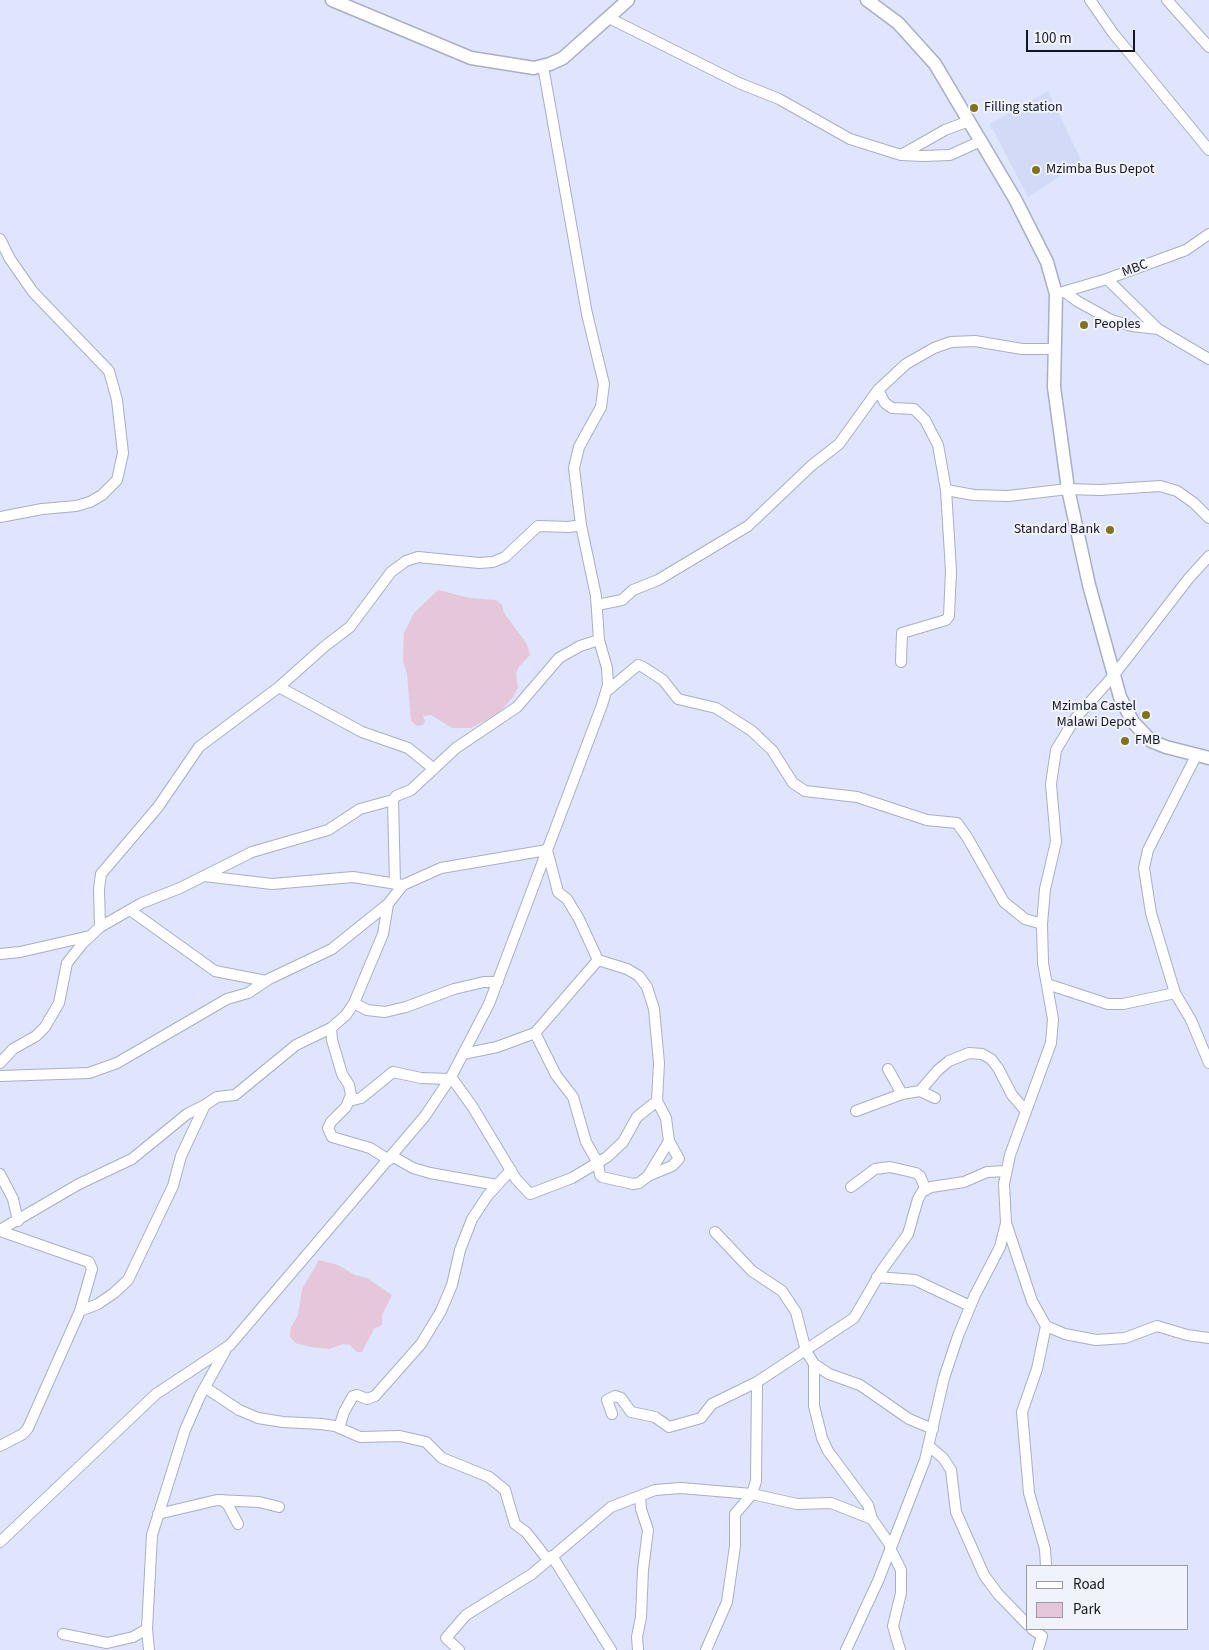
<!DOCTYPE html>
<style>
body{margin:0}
#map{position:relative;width:1209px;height:1650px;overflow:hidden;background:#dee5fc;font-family:"Source Sans 3",sans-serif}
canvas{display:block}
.legend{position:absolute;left:1026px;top:1565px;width:162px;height:65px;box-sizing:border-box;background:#f0f2fc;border:1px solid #989aa4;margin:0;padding:6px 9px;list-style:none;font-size:15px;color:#15171f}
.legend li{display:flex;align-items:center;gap:10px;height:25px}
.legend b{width:25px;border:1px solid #989aa4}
.scale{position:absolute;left:1026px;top:30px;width:109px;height:22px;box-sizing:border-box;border:2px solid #15171f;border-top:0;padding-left:6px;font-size:15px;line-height:18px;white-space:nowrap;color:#15171f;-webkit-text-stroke:4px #f0f2fc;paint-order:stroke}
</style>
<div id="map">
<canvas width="1209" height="1650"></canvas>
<ul class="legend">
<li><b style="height:6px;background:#fff"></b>Road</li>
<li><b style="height:14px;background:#e6c7da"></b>Park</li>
</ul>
<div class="scale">100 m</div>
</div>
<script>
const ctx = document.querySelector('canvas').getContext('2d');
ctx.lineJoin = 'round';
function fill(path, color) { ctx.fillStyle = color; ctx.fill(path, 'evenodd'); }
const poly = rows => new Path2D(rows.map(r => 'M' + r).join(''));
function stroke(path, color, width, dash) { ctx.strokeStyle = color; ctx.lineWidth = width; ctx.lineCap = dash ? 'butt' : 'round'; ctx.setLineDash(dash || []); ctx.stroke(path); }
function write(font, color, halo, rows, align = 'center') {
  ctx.font = font + ' "Source Sans 3",sans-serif'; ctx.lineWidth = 4; ctx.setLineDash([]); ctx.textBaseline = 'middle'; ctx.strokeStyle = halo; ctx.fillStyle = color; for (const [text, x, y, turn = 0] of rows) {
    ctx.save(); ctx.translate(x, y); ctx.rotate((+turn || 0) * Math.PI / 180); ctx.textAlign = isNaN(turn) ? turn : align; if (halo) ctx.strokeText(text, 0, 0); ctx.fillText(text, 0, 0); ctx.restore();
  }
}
const built = poly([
 [1048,91,1082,162,1028,197,990,124]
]);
const green = poly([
 [438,590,470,598,496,600,502,605,504,613,527,644,530,655,518,668,516,674,518,688,513,697,500,712,471,728,452,728,431,715,423,716,425,721,423,725,417,726,411,721,407,674,403,661,404,633,414,613],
 [319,1260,338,1265,355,1275,367,1278,392,1295,382,1315,382,1325,374,1329,362,1352,357,1352,350,1345,343,1344,329,1349,311,1347,295,1343,290,1337,291,1327,298,1315,302,1289]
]);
const minor = poly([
 [1090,0,1113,33,1209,150],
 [1167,0,1209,47],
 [609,18,739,83,779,99,850,139,901,155,923,156,950,155,981,141],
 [901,155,945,130,969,121],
 [0,239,10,259,33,292,109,371,117,400,123,453,117,480,102,495,90,502,76,506,42,509,0,517],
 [1107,279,1158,329,1209,359],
 [1065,292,1077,301,1111,320,1132,326,1158,329],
 [1056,294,1107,279,1186,250,1209,234],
 [878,390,885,403,892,408,914,409,925,420,938,445,946,490,951,571,949,616,946,620,902,633,901,662],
 [946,490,974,495,1008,496,1068,489,1100,490,1160,486,1177,491,1194,503,1209,518],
 [597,605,622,600,633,590,658,580,748,526,811,466,839,444,878,390,906,364,934,348,951,342,975,341,1022,349,1055,349],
 [279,687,362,732,408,748,434,769],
 [607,691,638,665,643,667,663,680,678,699,716,708,752,731,772,750,793,783,805,791,857,797,927,820,957,823,967,837,1004,902,1025,919,1042,924],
 [1196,756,1148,850,1144,868,1151,913,1175,993,1191,1020,1209,1063],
 [393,800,395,884],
 [204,876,272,884,353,877,403,885],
 [388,904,383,934,354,1003,346,1015,331,1028,332,1040,342,1074,349,1085,351,1095,346,1107,331,1122,328,1128,332,1137,370,1148,389,1160],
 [130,910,215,971,266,981],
 [100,927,99,889,101,874,158,807,199,747,279,687,325,646,350,627,391,572,406,561,418,557,479,563,493,562,505,557,538,526,569,527,581,525],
 [0,954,20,952,90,936],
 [598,960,627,969,639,976,647,987,654,1009,659,1063,657,1101,666,1118,669,1141,679,1159,672,1166,648,1176],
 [1047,984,1108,1004,1123,1004,1175,993],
 [354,1003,367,1010,385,1012,406,1007,454,989,484,982,498,982],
 [535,1033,556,1075,573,1097,586,1142,598,1163,600,1175,602,1177,633,1184,639,1183,648,1176,669,1141],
 [0,1063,13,1049,36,1036,45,1027,59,1003,67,963,83,943,100,927,142,903,180,888,252,852,328,830,360,809,393,800,396,796,411,790,456,748,517,707,559,658,580,646,599,640],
 [888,1069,902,1094,920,1091,938,1070,949,1061,969,1053,982,1054,991,1059,998,1068,1012,1095,1025,1110],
 [0,1076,89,1073,117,1063,227,999,248,993,269,979,332,949,388,904,403,885,441,868,547,850,558,892,567,899,579,919,598,960,535,1033,497,1047,463,1054],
 [451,1077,472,1106,516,1179,530,1194,572,1178,607,1157,623,1142,637,1117,657,1101],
 [920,1091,935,1098],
 [349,1101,361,1098,393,1072,421,1078,450,1079],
 [856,1111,902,1094],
 [392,1156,413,1168,430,1173,497,1185],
 [0,1174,13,1199,18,1221],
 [851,1187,875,1169,890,1167,916,1173,920,1176,926,1190],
 [1006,1223,1032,1301,1046,1326,1037,1369,1022,1412,1029,1493,1045,1549,1046,1566],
 [0,1230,79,1184,132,1159,187,1114,205,1105],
 [0,1231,89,1262,92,1269,80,1311,28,1428,23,1434,0,1446],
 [715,1232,752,1271,782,1291,796,1312,806,1351,814,1364,829,1374,860,1385,909,1419,933,1429],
 [877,1277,915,1280,970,1306],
 [80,1311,98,1304,114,1293,128,1280,173,1186,181,1156,205,1105,217,1097,235,1095,296,1045,331,1028],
 [1046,1326,1065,1334,1096,1340,1125,1338,1157,1326,1187,1335,1209,1338],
 [814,1364,814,1406,822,1438,828,1451,868,1505,872,1519],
 [206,1388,239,1410,258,1418,283,1422,321,1424,335,1426,360,1437,400,1436,426,1442,442,1458,489,1477,505,1490,515,1524,526,1532,548,1560],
 [612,1414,607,1400,615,1396,621,1398,631,1412,655,1417,669,1427,701,1418,712,1404,757,1382,854,1318,882,1270,908,1234,918,1199,922,1192,931,1187,964,1182,987,1172,1006,1171],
 [339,1428,344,1412,353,1396,357,1395,367,1399,375,1396,421,1344,441,1311,452,1285,460,1250,472,1219,488,1195,511,1170],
 [930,1447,943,1458,951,1470,956,1512,984,1575,998,1594,1028,1625],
 [222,1500,228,1505,238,1524],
 [158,1514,217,1500,259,1502,279,1507],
 [0,1542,156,1394,230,1345,425,1116,451,1077,489,1004,602,705,608,685,607,668,599,640,596,596,581,525,574,468,579,447,601,407,604,384,587,314,543,66],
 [890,1548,901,1570,901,1593,893,1626,900,1650],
 [552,1556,611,1650],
 [1032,1629,1042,1636,1038,1650],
 [63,1634,107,1643,133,1637,147,1629],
 [149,1650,147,1629,152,1535,185,1430,200,1396,225,1351],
 [459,1650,446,1638,466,1615,532,1574,611,1507,655,1490,681,1488,752,1494,797,1504,831,1503,872,1519,891,1546],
 [638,1650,637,1637,641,1617,643,1570,648,1530,641,1509,640,1496],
 [706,1650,727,1602,735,1546,735,1514,752,1494,756,1481,757,1382],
 [846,1650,878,1581,925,1460,944,1378,958,1336,975,1295,1000,1247,1006,1223,1004,1184,1010,1155,1051,1043,1053,1019,1043,963,1042,924,1045,889,1056,842,1051,784,1056,750,1074,720,1114,675,1189,578,1209,556]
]);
const major = poly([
 [332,0,471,58,534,68,550,64,563,58,628,0],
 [867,0,898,23,935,64,1015,199,1047,262,1056,294,1054,387,1068,489,1089,585,1120,697,1133,722,1151,741,1166,747,1209,758]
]);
const markers = [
 [974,108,5,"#7f7518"],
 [1036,170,5,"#7f7518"],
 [1084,325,5,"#7f7518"],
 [1110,530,5,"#7f7518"],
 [1146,715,5,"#7f7518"],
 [1125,741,5,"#7f7518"]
];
const poiNames = [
 ["Filling station",984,108],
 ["Mzimba Bus Depot",1046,170],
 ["Peoples",1094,325],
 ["Standard Bank",1100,530,"right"],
 ["Mzimba Castel",1136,707,"right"],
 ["Malawi Depot",1136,723,"right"],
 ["FMB",1135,741]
];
const streetNames = [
 ["MBC",1135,269,-20]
];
fill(built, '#d2daf8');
fill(green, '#e6c7da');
stroke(minor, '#a8aec5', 12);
stroke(major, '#a8aec5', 15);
stroke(minor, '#fff', 10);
stroke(major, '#fff', 12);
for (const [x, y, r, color] of markers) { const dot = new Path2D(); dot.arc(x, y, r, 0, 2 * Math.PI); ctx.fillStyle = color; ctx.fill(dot); stroke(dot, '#f0f2fc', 2); }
write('14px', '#15171f', '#f0f2fc', poiNames, 'left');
write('14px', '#15171f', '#f0f2fc', streetNames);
</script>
